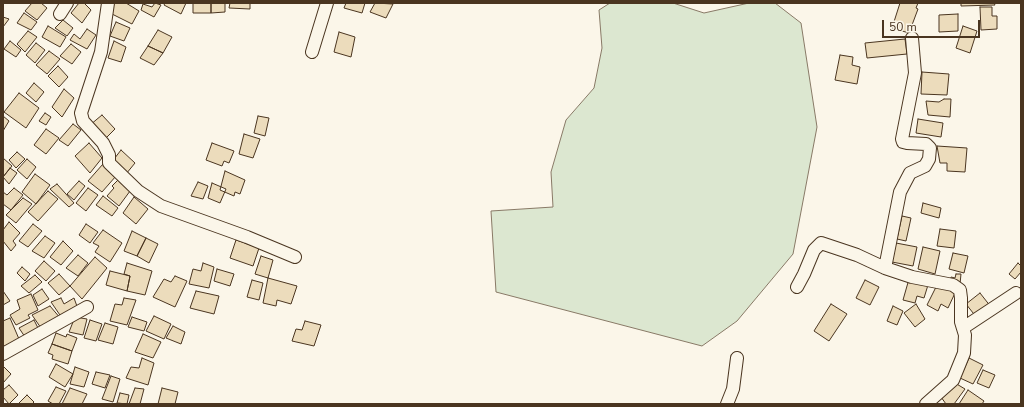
<!DOCTYPE html>
<style>
body{margin:0}
#map{position:relative;width:1024px;height:407px;overflow:hidden;background:#fbf6e9;font-family:"Nunito Sans",sans-serif}
canvas{display:block}
.frame{position:absolute;inset:0;border:4px solid #4a3520;pointer-events:none}
.scale{position:absolute;left:882px;top:20px;width:98px;height:18px;box-sizing:border-box;border:2px solid #4a3520;border-top:0;padding-left:5px;font-size:12px;line-height:14px;white-space:nowrap;color:#4a3520;-webkit-text-stroke:3px #fbf6e9;paint-order:stroke}
</style>
<div id="map">
<canvas width="1024" height="407"></canvas>
<div class="frame"></div>
<div class="scale">50 m</div>
</div>
<script>
const ctx = document.querySelector('canvas').getContext('2d');
ctx.lineJoin = 'round';
function fill(path, color) { ctx.fillStyle = color; ctx.fill(path, 'evenodd'); }
const poly = rows => new Path2D(rows.map(r => 'M' + r).join(''));
function stroke(path, color, width, dash) { ctx.strokeStyle = color; ctx.lineWidth = width; ctx.lineCap = dash ? 'butt' : 'round'; ctx.setLineDash(dash || []); ctx.stroke(path); }
const green = poly([
 [610,3,673,3,704,13,749,3,775,3,801,23,817,127,793,254,737,321,702,346,496,292,491,211,553,207,551,172,566,120,594,88,602,48,599,10,610,3]
]);
const building = poly([
 [32,3,41,3,47,8,37,20,25,11,32,3],
 [79,3,84,3,91,10,82,23,71,13,79,3],
 [113,3,126,3,139,11,132,24,108,12,113,3],
 [155,3,161,5,154,17,141,10,143,4,152,7,155,3],
 [165,3,186,3,181,14,164,5,165,3],
 [193,3,211,3,211,13,193,13,193,3],
 [211,3,225,3,225,12,211,13,211,3],
 [230,3,250,3,250,9,229,8,230,3],
 [346,3,365,3,362,13,344,8,346,3],
 [375,3,393,4,386,18,370,12,375,3],
 [900,3,918,3,916,8,918,9,909,33,892,28,900,3],
 [961,3,994,3,995,5,961,6,961,3],
 [980,7,992,7,992,16,997,16,997,29,981,30,980,7],
 [24,13,37,22,31,30,17,23,24,13],
 [958,14,958,31,939,32,939,15,958,14],
 [3,17,9,19,3,27,3,17],
 [63,20,73,28,67,36,55,28,63,20],
 [116,22,130,28,124,41,110,36,116,22],
 [48,26,66,37,60,47,42,37,48,26],
 [963,26,977,31,970,53,956,48,963,26],
 [87,29,96,35,87,49,70,40,74,34,80,39,87,29],
 [158,30,172,37,163,53,148,46,158,30],
 [28,31,37,37,25,52,17,44,28,31],
 [339,32,355,37,351,57,334,52,339,32],
 [905,39,907,54,867,58,865,43,905,39],
 [10,41,21,50,16,57,4,49,10,41],
 [114,41,126,47,121,62,108,58,114,41],
 [36,43,45,50,35,63,26,55,36,43],
 [71,44,81,52,72,64,60,56,71,44],
 [148,46,163,53,154,65,140,58,148,46],
 [49,51,60,59,47,74,36,65,49,51],
 [840,55,853,57,852,65,860,67,857,84,835,80,840,55],
 [58,66,68,77,59,87,48,76,58,66],
 [922,72,949,74,947,95,921,94,922,72],
 [34,83,44,92,36,102,26,93,34,83],
 [64,89,74,98,62,117,52,107,64,89],
 [19,93,39,108,26,128,4,112,19,93],
 [944,99,951,99,950,117,928,115,926,101,939,102,944,99],
 [45,113,51,117,46,125,39,121,45,113],
 [102,115,115,129,104,140,90,125,102,115],
 [3,116,9,121,3,131,3,116],
 [258,116,269,118,265,136,254,133,258,116],
 [918,119,943,123,941,137,916,133,918,119],
 [73,124,81,130,68,146,59,140,73,124],
 [46,129,59,138,46,154,34,145,46,129],
 [244,134,260,139,253,158,239,154,244,134],
 [89,143,102,158,90,173,75,156,89,143],
 [212,143,234,151,229,163,224,161,222,166,206,160,212,143],
 [937,146,967,148,965,172,947,171,947,163,940,163,937,146],
 [121,150,135,163,126,174,111,163,121,150],
 [17,152,25,159,16,168,9,160,17,152],
 [3,158,12,166,3,177,3,158],
 [27,159,36,167,27,179,17,170,27,159],
 [103,164,116,176,102,192,88,181,103,164],
 [10,168,17,173,9,184,3,177,10,168],
 [225,171,245,180,240,194,235,192,234,196,220,190,225,171],
 [35,174,50,185,36,204,22,192,35,174],
 [120,178,133,187,119,206,107,196,114,188,112,186,120,178],
 [79,181,85,186,74,200,67,194,79,181],
 [198,182,208,186,203,199,191,196,198,182],
 [212,183,226,189,220,203,208,198,212,183],
 [57,184,74,203,69,207,50,189,57,184],
 [14,188,23,195,11,210,3,204,3,192,7,195,14,188],
 [88,188,98,195,86,211,76,203,88,188],
 [48,191,58,199,38,221,28,212,48,191],
 [103,196,118,208,112,216,96,205,103,196],
 [134,197,148,209,136,224,123,213,134,197],
 [23,198,32,204,16,223,6,215,23,198],
 [923,203,941,208,939,218,921,213,923,203],
 [902,216,911,218,906,241,897,239,902,216],
 [9,222,20,233,13,241,16,245,11,251,3,241,3,230,9,222],
 [33,224,42,231,28,247,19,241,33,224],
 [86,224,98,232,90,243,79,235,86,224],
 [940,229,956,231,954,248,937,246,940,229],
 [103,230,122,243,110,262,95,252,99,246,93,243,103,230],
 [132,231,146,238,137,256,124,251,132,231],
 [45,236,55,243,44,258,32,251,45,236],
 [146,238,158,244,149,263,137,256,146,238],
 [236,240,259,248,253,266,230,258,236,240],
 [63,241,73,251,61,265,50,257,63,241],
 [896,243,917,247,913,266,892,262,896,243],
 [923,247,940,251,935,274,918,269,923,247],
 [953,253,968,256,964,273,949,269,953,253],
 [78,255,88,263,78,276,66,268,78,255],
 [261,256,273,260,268,278,255,274,261,256],
 [95,257,107,268,82,299,70,286,95,257],
 [44,261,55,271,46,281,35,271,44,261],
 [127,263,152,271,145,295,127,291,130,276,124,274,127,263],
 [203,263,214,267,209,288,189,284,193,269,201,271,203,263],
 [1018,263,1021,266,1021,272,1015,279,1009,274,1018,263],
 [22,267,30,274,25,281,17,273,22,267],
 [217,269,234,274,230,286,214,281,217,269],
 [110,271,130,276,127,291,106,285,110,271],
 [59,274,70,286,59,295,48,283,59,274],
 [956,274,961,274,960,284,950,283,951,277,955,278,956,274],
 [35,275,42,282,29,293,21,286,35,275],
 [175,276,187,281,175,307,153,297,164,279,171,282,175,276],
 [268,278,297,286,291,304,277,300,276,306,263,303,268,278],
 [909,279,928,285,924,298,917,296,915,303,903,300,909,279],
 [252,280,263,283,259,300,247,297,252,280],
 [865,280,879,287,870,305,856,298,865,280],
 [938,283,955,293,948,308,941,304,938,311,927,305,938,283],
 [42,289,49,299,38,306,33,295,42,289],
 [3,291,10,301,3,305,3,291],
 [196,291,219,296,214,314,190,308,196,291],
 [980,293,991,307,977,318,966,304,980,293],
 [31,294,38,310,28,315,30,318,16,325,10,315,20,309,17,300,31,294],
 [61,298,64,304,74,298,78,309,62,318,51,302,61,298],
 [124,298,136,300,127,325,110,321,115,304,122,305,124,298],
 [831,304,847,314,829,341,814,331,831,304],
 [916,304,925,319,915,327,904,313,916,304],
 [50,306,61,319,41,328,32,315,50,306],
 [893,306,903,311,897,325,887,321,893,306],
 [154,316,171,324,164,339,146,331,154,316],
 [75,317,87,319,83,335,69,332,75,317],
 [132,317,147,322,144,331,128,327,132,317],
 [10,318,19,339,3,347,3,321,10,318],
 [34,320,39,330,25,337,19,328,34,320],
 [90,320,102,324,96,341,84,338,90,320],
 [305,321,321,325,314,346,292,341,296,329,302,330,305,321],
 [105,323,118,327,113,344,98,340,105,323],
 [173,326,185,332,181,344,166,338,173,326],
 [56,333,66,337,67,334,77,338,72,351,52,344,56,333],
 [143,334,161,342,153,358,135,352,143,334],
 [52,344,72,351,68,364,52,359,53,355,48,353,52,344],
 [142,358,154,363,148,385,126,378,131,367,139,368,142,358],
 [969,358,983,365,973,384,960,378,969,358],
 [56,364,73,374,65,387,49,377,56,364],
 [3,366,11,374,3,383,3,366],
 [75,367,89,372,84,387,70,384,75,367],
 [983,370,995,375,989,388,977,383,983,370],
 [96,372,110,375,105,388,92,384,96,372],
 [111,376,120,379,113,402,102,399,111,376],
 [955,383,965,389,954,404,946,404,941,397,955,383],
 [9,385,18,395,9,404,3,397,3,390,9,385],
 [56,387,66,391,59,404,53,404,48,401,56,387],
 [70,388,87,394,82,404,62,404,70,388],
 [135,388,144,389,140,404,129,404,135,388],
 [162,388,178,392,175,404,158,404,162,388],
 [968,390,984,401,982,404,959,404,968,390],
 [120,393,129,395,127,404,117,403,120,393],
 [27,395,34,402,32,404,18,404,27,395]
]);
const street = poly([
 [108,3,101,52,81,113,83,121,103,143,109,155,109,163,138,191,161,206,247,237,295,257],
 [60,14,67,3],
 [312,52,327,3],
 [885,268,900,192,910,173,925,166,929,159,930,148,926,144,907,143,903,142,902,139,915,73,912,38],
 [797,287,804,274,814,250,821,243,857,255,885,268,912,277,953,285,960,290,961,298,961,322,965,335,964,353,953,380,926,404],
 [963,328,1016,293],
 [3,354,87,307],
 [727,404,733,389,737,358]
]);
fill(green, '#dce7d0');
stroke(green, '#887966', 1);
fill(building, '#ecdcbc');
stroke(building, '#4a3520', 1);
stroke(street, '#4a3520', 14);
stroke(street, '#fbf6e9', 12);
</script>
